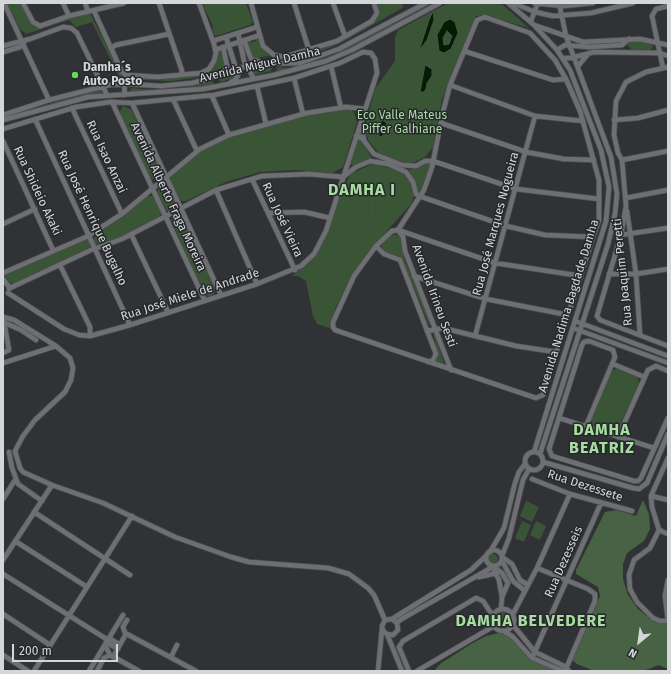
<!DOCTYPE html>
<meta charset="utf-8">
<style>
body{margin:0}
#map{position:relative;width:671px;height:674px;overflow:hidden;background:#303236;font-family:"Fira Sans",sans-serif}
canvas{display:block}
.frame{position:absolute;inset:0;border:4px solid #d5d6d9;pointer-events:none}
.north{position:absolute;left:619px;top:622px;width:40px;height:40px;-webkit-text-stroke:3px #26282c;paint-order:stroke;rotate:209deg;font-size:11px;font-weight:700;line-height:16px;text-align:center;color:#d5d6d9}
.north::after{content:'';display:block;margin:auto;width:14px;height:18px;background:#d5d6d9;clip-path:polygon(50% 0,100% 100%,50% 72%,0 100%)}
.scale{position:absolute;left:12px;top:644px;width:106px;height:18px;box-sizing:border-box;border:2px solid #d5d6d9;border-top:0;padding-left:5px;font-size:12px;line-height:14px;white-space:nowrap;color:#d5d6d9;-webkit-text-stroke:3px #26282c;paint-order:stroke}
</style>
<div id="map">
<canvas width="671" height="674"></canvas>
<div class="frame"></div>
<div class="north">N</div>
<div class="scale">200 m</div>
</div>
<script>
const ctx = document.querySelector('canvas').getContext('2d');
ctx.lineJoin = 'round';
function fill(path, color) { ctx.fillStyle = color; ctx.fill(path, 'evenodd'); }
const poly = rows => new Path2D(rows.map(r => 'M' + r).join(''));
function stroke(path, color, width, dash) { ctx.strokeStyle = color; ctx.lineWidth = width; ctx.lineCap = dash ? 'butt' : 'round'; ctx.setLineDash(dash || []); ctx.stroke(path); }
function write(font, color, halo, rows, align = 'center') {
  ctx.font = font + ' "Fira Sans",sans-serif'; ctx.lineWidth = 3; ctx.setLineDash([]); ctx.textBaseline = 'middle'; ctx.strokeStyle = halo; ctx.fillStyle = color; for (const [text, x, y, turn = 0] of rows) {
    ctx.save(); ctx.translate(x, y); ctx.rotate((+turn || 0) * Math.PI / 180); ctx.textAlign = isNaN(turn) ? turn : align; if (halo) ctx.strokeText(text, 0, 0); ctx.fillText(text, 0, 0); ctx.restore();
  }
}
const green = poly([
 [7,3,21,3,31,23,37,27,90,13,121,74,162,77,207,72,219,51,221,52,225,65,220,69,195,78,170,81,120,79,92,22,76,27,69,20,26,34,20,29],
 [202,3,246,3,253,22,250,25,216,36,212,33,213,26],
 [376,3,401,3,404,7,341,43,314,54,288,60,268,56,257,58,252,56,247,43,251,40,251,43,256,41,255,38,258,37,264,50,272,57,311,51,376,20,379,13],
 [429,3,433,3,338,56,275,73,278,67,290,68,303,65,336,54],
 [448,3,501,3,529,28,484,15,476,16,442,99,433,147,425,157,415,162,403,164,380,155,368,140,365,127,375,89,395,61,395,38,398,30],
 [633,40,651,43,653,47,650,50,632,50,627,45,630,41],
 [265,66,270,67,272,69,271,71,254,75,249,69],
 [231,72,235,75,233,78,221,82,219,80,219,78],
 [212,80,214,84,211,86,129,93,131,88,156,90,183,88,198,85],
 [100,89,102,91,101,95,3,119,3,117],
 [123,106,131,109,162,173,161,178,157,181,150,178,119,113],
 [341,109,349,109,354,112,357,122,343,167,333,173,296,170,260,172,226,182,186,201,181,201,170,181,171,175,202,150,226,139,307,115],
 [359,139,361,140,372,158,353,166,350,164],
 [427,163,431,164,420,192,418,191,416,183,409,172,409,170],
 [372,164,394,169,404,174,410,182,414,196,411,204,369,251,352,275,336,307,330,323,332,329,317,324,313,316,306,281,298,276,292,276,315,257,330,227,343,187,351,174],
 [165,184,176,203,176,207,169,212,166,210,157,193,159,186],
 [147,196,152,196,155,199,161,214,159,217,121,237,99,245,95,243,94,240,95,234,123,217],
 [175,214,179,214,183,218,215,288,214,294,210,297,204,294,171,220],
 [391,234,397,235,402,239,404,258,432,324,429,325,402,259,385,252,382,249,381,244],
 [88,239,91,243,90,247,14,284,10,283,4,275],
 [433,332,434,333,445,366,434,362,438,356],
 [617,368,637,376,639,383,617,431,613,432,593,426,591,420,612,371],
 [526,501,539,507,532,522,520,516],
 [522,521,531,525,524,542,515,538],
 [536,521,546,526,540,540,530,535],
 '488 559a5 5 0 1 1 10 0a5 5 0 1 1-10 0Z',
 '495 620a8 8 0 1 1 16 0a8 8 0 1 1-16 0Z'
]);
const forest = poly([
 [643,500,649,514,650,529,644,541,627,553,623,564,623,579,628,595,638,609,654,622,668,624,668,669,659,665,643,671,594,671,577,664,572,660,600,596,598,587,576,574,576,570,605,512,617,510,636,516],
 [499,633,509,636,528,657,557,671,434,671,440,664,471,644,486,636]
]);
const water = poly([
 [433,11,434,20,427,40,419,51,429,20,433,11],
 [450,19,455,22,458,33,451,49,444,53,439,51,437,35,444,22,450,19],
 [447,31,452,36,449,44,444,45,443,38,447,31],
 [425,65,432,69,432,76,427,83,426,89,424,92,420,92,425,65],
 [382,120,387,123,382,137,379,136,379,133,382,120]
]);
const stream = poly([
 [426,65,429,58,438,59],
 [381,122,379,118,381,116,384,116,391,108,399,107],
 [388,141,405,86,414,68,419,51],
 [370,225,373,200,381,170]
]);
const minor = poly([
 [4,3,49,100],
 [23,3,33,22,40,26,69,16,124,3],
 [63,3,69,16],
 [85,3,88,11],
 [159,3,182,71,181,75],
 [251,3,263,46,274,55,284,57,337,41,372,21,377,13,374,3],
 [294,3,309,50],
 [333,3,345,36],
 [508,3,534,25,557,50,570,70,601,150,609,187,606,221,534,452],
 [513,3,535,12,553,16,591,13,633,3],
 [534,3,563,6,593,3],
 [94,11,122,72,126,75,158,77,201,73,209,69,214,61,216,53,214,44,199,3],
 [531,21,537,5],
 [534,25,583,42,640,39,668,45],
 [238,33,244,61,254,79],
 [226,37,238,75,235,80,231,82],
 [244,40,251,59,258,61],
 [213,41,257,27],
 [3,46,30,39,63,27,71,28,77,33,107,95],
 [223,47,227,66,224,72],
 [111,48,116,45,169,34],
 [215,50,260,35],
 [557,50,565,45,588,47,622,45,629,39],
 [464,51,553,80,566,79],
 [3,52,20,47,24,43],
 [562,58,571,58,594,52,660,53,668,56],
 [331,66,341,108],
 [578,66,588,54],
 [668,67,646,72,626,82,616,101,614,135,618,153,622,160,626,206,621,235,597,316,600,320,668,346],
 [663,68,652,16,656,9,668,6],
 [294,78,303,114],
 [450,85,535,116,583,121],
 [257,86,266,124],
 [124,95,125,84],
 [212,96,229,135],
 [173,99,197,151],
 [112,102,205,301],
 [132,103,221,295],
 [72,108,122,214],
 [3,115,49,100,109,85,127,84,161,86,192,83,205,80,227,71,256,64,300,63,339,49,426,3],
 [35,119,130,325],
 [3,120,88,97,203,89,274,75,326,61,352,50,440,3],
 [614,120,638,118,668,110],
 [361,123,364,140],
 [441,123,526,152,564,159,594,160],
 [3,129,76,107,110,102,132,103,214,95,294,78,340,63,363,52,371,53,375,59,377,73,326,231,314,254,301,266,257,284,130,325,90,336,79,335,64,329,8,293],
 [356,136,362,138,374,154,402,165,416,166,425,161,433,161,516,189,599,199],
 [3,141,53,250],
 [622,160,668,151],
 [252,179,295,270],
 [216,190,257,284],
 [419,196,506,226,545,235,593,237],
 [626,198,668,190],
 [627,211,636,274,640,335],
 [268,213,304,212,330,218],
 [3,224,35,209],
 [398,230,424,190,432,167,443,112,450,85,477,20,485,17,530,33,555,60,566,79,580,111,599,180,599,220,593,237,568,315,544,392,543,395,536,398,335,330,333,327,333,322,354,276,376,246,392,231,398,230,495,263,581,276],
 [398,230,403,237,405,251,451,370],
 [131,234,168,312],
 [621,235,668,228],
 [376,246,384,254,400,260,436,354,433,360,428,362],
 [60,265,90,327,90,336],
 [3,273,86,237,122,214,200,149,229,135,307,113,346,107,365,109],
 [609,274,636,274,668,269],
 [414,276,486,299,568,315],
 [3,279,10,288,9,289],
 [10,288,91,250,122,239,216,190,262,176,309,174,343,177,356,167,370,161,388,164,406,172,413,182,416,194,419,196],
 [3,317,14,320,56,346,70,358,73,368,71,380,65,392,35,420,23,436,15,451,20,468,23,472,52,485,103,503,175,537,231,557,249,562,328,568,349,574,368,588,374,595,385,620],
 [575,321,668,356],
 [3,322,21,330,36,340],
 [573,328,668,363],
 [427,331,443,328,516,346,556,352],
 [475,336,535,116],
 [3,353,9,350,4,322],
 [3,363,56,346],
 [613,364,644,377],
 [559,418,654,448],
 [586,426,615,357,613,350,589,341,584,342,582,345,549,449,552,456,634,481,638,481,641,478,668,418],
 [618,437,648,370,656,366,668,371],
 '525 461a9 9 0 1 1 18 0a9 9 0 1 1-18 0Z',
 [9,452,12,468,18,484,42,501],
 [540,454,608,244,615,214,617,194,611,157,566,36,559,3],
 [668,458,651,496,652,507,659,530,650,548,634,560,629,575,630,589,637,602,653,618,660,621,668,621],
 [543,462,633,488,639,489,647,483,668,434],
 [532,479,570,494,632,511],
 [651,496,668,500],
 [3,499,15,480],
 [34,512,130,575],
 [659,530,668,534],
 [15,541,87,587],
 '486 558a8 8 0 1 1 16 0a8 8 0 1 1-16 0Z',
 [490,552,504,528,515,483,519,472,525,464],
 [502,556,509,538,523,480,529,469],
 [502,557,512,564,520,580,528,585],
 [3,560,52,485],
 [502,561,513,581,525,591],
 [492,566,499,580,502,597,501,609],
 [494,567,502,573,508,583,502,597],
 [537,568,588,589,595,594,595,601,565,671],
 [3,574,108,640],
 [479,577,497,573],
 '492 620a11 11 0 1 1 22 0a11 11 0 1 1-22 0Z',
 [3,614,50,645],
 [513,614,537,568,570,494],
 [392,619,397,623,398,630,393,635,387,634,383,631,382,626,385,620,392,619,471,570,486,556],
 [127,620,123,627,125,633,196,671],
 [668,621,665,596,668,580],
 [397,623,400,620,489,569,491,565],
 [513,625,535,652,566,667,569,671],
 [503,631,512,636,532,658,563,671],
 [387,634,402,671],
 [109,638,120,645],
 [106,642,118,649],
 [105,645,110,655,139,671],
 [3,655,28,671],
 [113,657,126,634],
 [171,657,177,645],
 [532,658,601,503],
 [34,671,132,516],
 [89,671,123,615],
 [97,671,104,658,110,655],
 [378,671,382,629],
 [409,671,399,647,403,641,476,598,483,601,493,616],
 [417,671,494,626]
]);
const markers = [
 [75,75,4,"#6dd362"]
];
const streetNames = [
 ["Avenida Miguel Damha",260,65,-13],
 ["Rua Isao Anzai",106,157,65],
 ["Rua Shideio Akaki",37,191,65],
 ["Avenida Alberto Fraga Moreira",168,197,65],
 ["Rua José Henrique Bugalho",92,218,65],
 ["Rua José Vieira",282,220,65],
 ["Rua José Marques Nogueira",496,224,-75],
 ["Rua Joaquim Peretti",623,272,-96],
 ["Rua José Miele de Andrade",190,295,-18],
 ["Avenida Irineu Sesti",434,296,70],
 ["Avenida Nadima Bagdade Damha",569,306,-73],
 ["Rua Dezessete",585,486,18],
 ["Rua Dezesseis",564,562,-66]
];
const poiNames = [
 ["Damha´s",83,68],
 ["Auto Posto",83,82]
];
const parkNames = [
 ["Eco Valle Mateus",402,116],
 ["Piffer Galhiane",402,130]
];
const districtNames = [
 ["DAMHA I",362,191],
 ["DAMHA",602,431],
 ["BEATRIZ",602,449],
 ["DAMHA BELVEDERE",531,622]
];
fill(green, '#3a5436');
fill(forest, '#486344');
fill(water, '#041c03');
stroke(water, '#435443', 1);
stroke(stream, '#435443', 1);
stroke(minor, '#4d4f52', 6);
stroke(minor, '#6d6f73', 4.5);
for (const [x, y, r, color] of markers) { const dot = new Path2D(); dot.arc(x, y, r, 0, 2 * Math.PI); ctx.fillStyle = color; ctx.fill(dot); stroke(dot, '#26282c', 1.5); }
write('12px', '#d5d6d9', '#26282c', streetNames);
write('bold 12px', '#d5d6d9', '#26282c', poiNames, 'left');
write('12px', '#abdaa4', '#26282c', parkNames);
ctx.letterSpacing = '1px';
write('bold 16px', '#a7dda0', '#26282c', districtNames);
ctx.letterSpacing = '0px';
</script>
